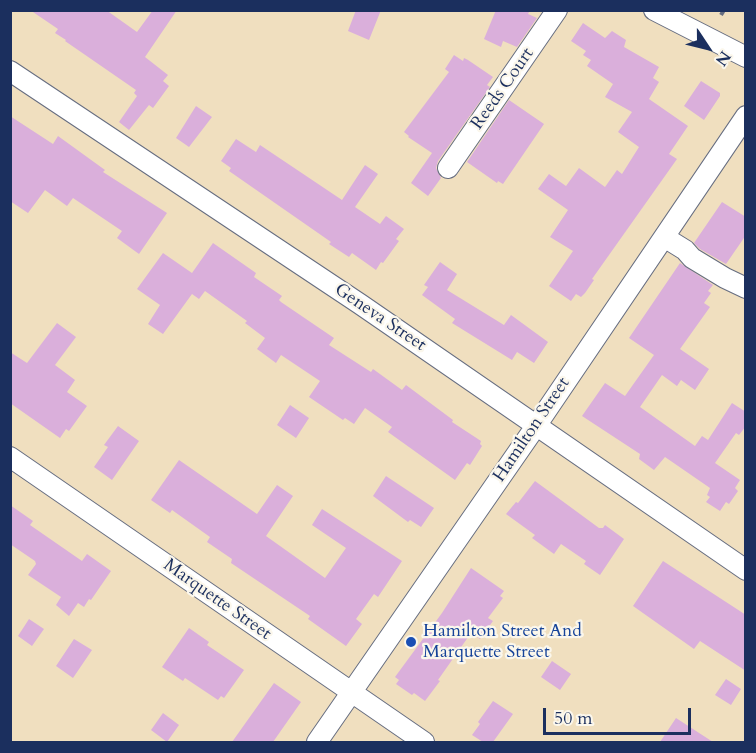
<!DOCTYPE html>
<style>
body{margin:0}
#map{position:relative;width:756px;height:753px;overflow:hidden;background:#f0dfbf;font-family:Cardo,serif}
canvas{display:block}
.frame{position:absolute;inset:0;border:12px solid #1b2f5e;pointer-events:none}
.north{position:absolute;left:678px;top:18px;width:60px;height:60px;-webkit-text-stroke:4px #fbf7ec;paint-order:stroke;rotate:125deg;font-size:16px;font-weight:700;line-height:24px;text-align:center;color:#1b2f5e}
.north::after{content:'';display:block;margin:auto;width:21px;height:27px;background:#1b2f5e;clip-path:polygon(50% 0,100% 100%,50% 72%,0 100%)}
.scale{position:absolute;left:543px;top:708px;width:148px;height:27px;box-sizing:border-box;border:3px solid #1b2f5e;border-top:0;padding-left:8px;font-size:18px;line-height:21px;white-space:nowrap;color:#1b2f5e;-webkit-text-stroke:4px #fbf7ec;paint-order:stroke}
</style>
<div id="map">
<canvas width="756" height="753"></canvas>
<div class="frame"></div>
<div class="north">N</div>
<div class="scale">50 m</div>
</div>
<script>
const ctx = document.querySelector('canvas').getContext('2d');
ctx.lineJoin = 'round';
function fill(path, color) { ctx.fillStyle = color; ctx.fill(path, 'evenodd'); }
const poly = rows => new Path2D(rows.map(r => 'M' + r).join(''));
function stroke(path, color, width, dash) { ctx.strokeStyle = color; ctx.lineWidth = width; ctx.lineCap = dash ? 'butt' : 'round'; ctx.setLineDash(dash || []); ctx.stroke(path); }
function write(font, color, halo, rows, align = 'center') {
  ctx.font = font + ' Cardo,serif'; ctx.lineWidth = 4.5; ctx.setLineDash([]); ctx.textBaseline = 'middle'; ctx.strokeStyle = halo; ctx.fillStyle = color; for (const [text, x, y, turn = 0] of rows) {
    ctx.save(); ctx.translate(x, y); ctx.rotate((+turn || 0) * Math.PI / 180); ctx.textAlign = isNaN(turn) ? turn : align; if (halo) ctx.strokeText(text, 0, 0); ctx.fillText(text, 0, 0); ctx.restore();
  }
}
const building = poly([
 [30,10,106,10,137,32,153,10,177,10,145,57,168,75,163,81,169,86,153,108,149,105,129,130,119,122,137,96,134,93,136,90,65,41,66,40,55,33,58,29],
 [356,10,381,10,369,40,348,31],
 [496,10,530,10,528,14,537,18,517,47,503,41,501,47,484,39],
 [583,23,605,38,612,31,626,40,624,47,659,67,653,78,659,82,649,99,688,126,669,154,677,159,592,279,594,280,585,293,581,297,576,294,571,301,549,286,573,251,550,237,568,210,538,189,549,174,566,186,579,168,605,187,617,170,622,174,639,147,618,132,632,112,605,97,613,84,587,66,591,60,583,55,586,51,571,41],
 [454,55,463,61,464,58,468,60,493,77,487,85,490,87,438,161,436,168,441,178,428,196,411,183,432,153,408,137,409,136,404,132,449,72,445,69],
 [701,81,720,93,720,96,704,120,684,106],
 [509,100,544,124,503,184,498,181,497,183,467,162],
 [196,106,212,117,189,147,176,138],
 [10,116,53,144,58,136,105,170,103,172,167,213,139,254,117,238,122,231,73,198,67,206,45,190,28,213,10,201],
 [236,139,256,152,260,145,342,200,365,165,378,174,355,207,380,224,386,216,404,229,396,239,399,241,383,263,381,262,376,270,352,253,349,257,329,244,331,242,229,171,231,168,221,161],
 [722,202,746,217,746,235,726,264,700,249,694,243],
 [213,243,256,273,254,277,282,296,279,300,281,302,334,338,329,345,371,372,373,369,402,390,406,385,453,420,452,422,481,441,480,444,482,446,470,465,467,463,455,480,388,432,392,427,365,408,354,424,345,418,343,420,309,397,320,381,281,355,276,363,257,349,265,338,245,323,247,321,205,291,199,299,192,294,163,334,148,324,160,305,137,289,163,253,192,273],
 [440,262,457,274,447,290,504,325,511,315,548,342,534,363,517,352,512,360,452,323,455,319,422,295,428,287,424,285],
 [680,263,713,285,708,291,711,293,704,303,710,307,680,349,709,369,695,390,681,380,677,386,662,375,640,407,695,446,702,436,708,440,732,403,746,412,746,426,739,435,736,433,715,463,740,480,735,488,738,491,729,504,726,502,720,511,706,502,710,497,707,495,710,488,665,457,654,470,639,459,640,454,582,416,605,383,625,396,654,355,629,338],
 [57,323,76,337,55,365,75,380,67,392,87,406,69,431,66,429,60,438,10,403,10,352,27,363],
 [290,405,309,418,296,438,277,425],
 [118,426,139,441,112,480,94,467,108,447,104,445],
 [179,460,257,514,277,485,293,496,266,536,325,578,346,548,312,525,322,509,402,561,378,597,374,594,356,619,362,624,346,646,308,619,310,616,231,563,232,559,207,542,210,537,172,510,170,513,151,500],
 [386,476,434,508,421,527,410,520,408,522,373,496],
 [535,481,599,528,603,528,605,525,624,539,600,575,584,564,586,561,561,544,554,554,532,538,535,535,506,514,516,502,518,503],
 [10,505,33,521,30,525,82,561,87,554,111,571,91,600,89,599,84,607,78,603,69,616,56,605,61,597,28,575,36,564,35,561,10,544],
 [663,561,746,615,746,671,700,641,694,649,633,606],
 [471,568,504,591,500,596,503,598,488,618,493,621,480,639,471,633,438,680,440,681,425,701,414,693,412,695,396,684,399,680,395,677,442,613],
 [29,619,44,629,32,646,18,636],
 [189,628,209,642,207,645,244,670,224,698,221,696,218,700,185,678,183,681,162,667],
 [74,639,92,650,73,678,56,666],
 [552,661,571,674,560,690,541,677],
 [726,679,741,689,731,705,715,695],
 [274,683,301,702,273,742,232,742],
 [493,701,513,714,493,742,483,742,472,735,480,724,478,722],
 [163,713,179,725,167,742,151,730],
 [676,718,713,742,660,742]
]);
const path = poly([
 [721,15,724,10]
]);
const minor = poly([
 [654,10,746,57],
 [10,71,360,304,746,570],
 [448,168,557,10],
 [664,237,685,250,692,258,725,278,746,288],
 [10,457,424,742],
 [317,742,536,426,746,116]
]);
const markers = [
 [411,642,6,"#1a4fb4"]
];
const streetNames = [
 ["Reeds Court",503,89,-55],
 ["Geneva Street",380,318,34],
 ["Hamilton Street",532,430,-56],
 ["Marquette Street",217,600,35]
];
const transitNames = [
 ["Hamilton Street And",423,632],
 ["Marquette Street",423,653]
];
fill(building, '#daafdb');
stroke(minor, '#666d80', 22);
stroke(path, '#666d80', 4, [4.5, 4.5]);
stroke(minor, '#fff', 20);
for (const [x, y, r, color] of markers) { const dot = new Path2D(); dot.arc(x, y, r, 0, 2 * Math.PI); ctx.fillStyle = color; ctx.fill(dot); stroke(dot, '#fbf7ec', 2); }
write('18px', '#1b2f5e', '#fbf7ec', streetNames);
write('18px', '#164399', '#fbf7ec', transitNames, 'left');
</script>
